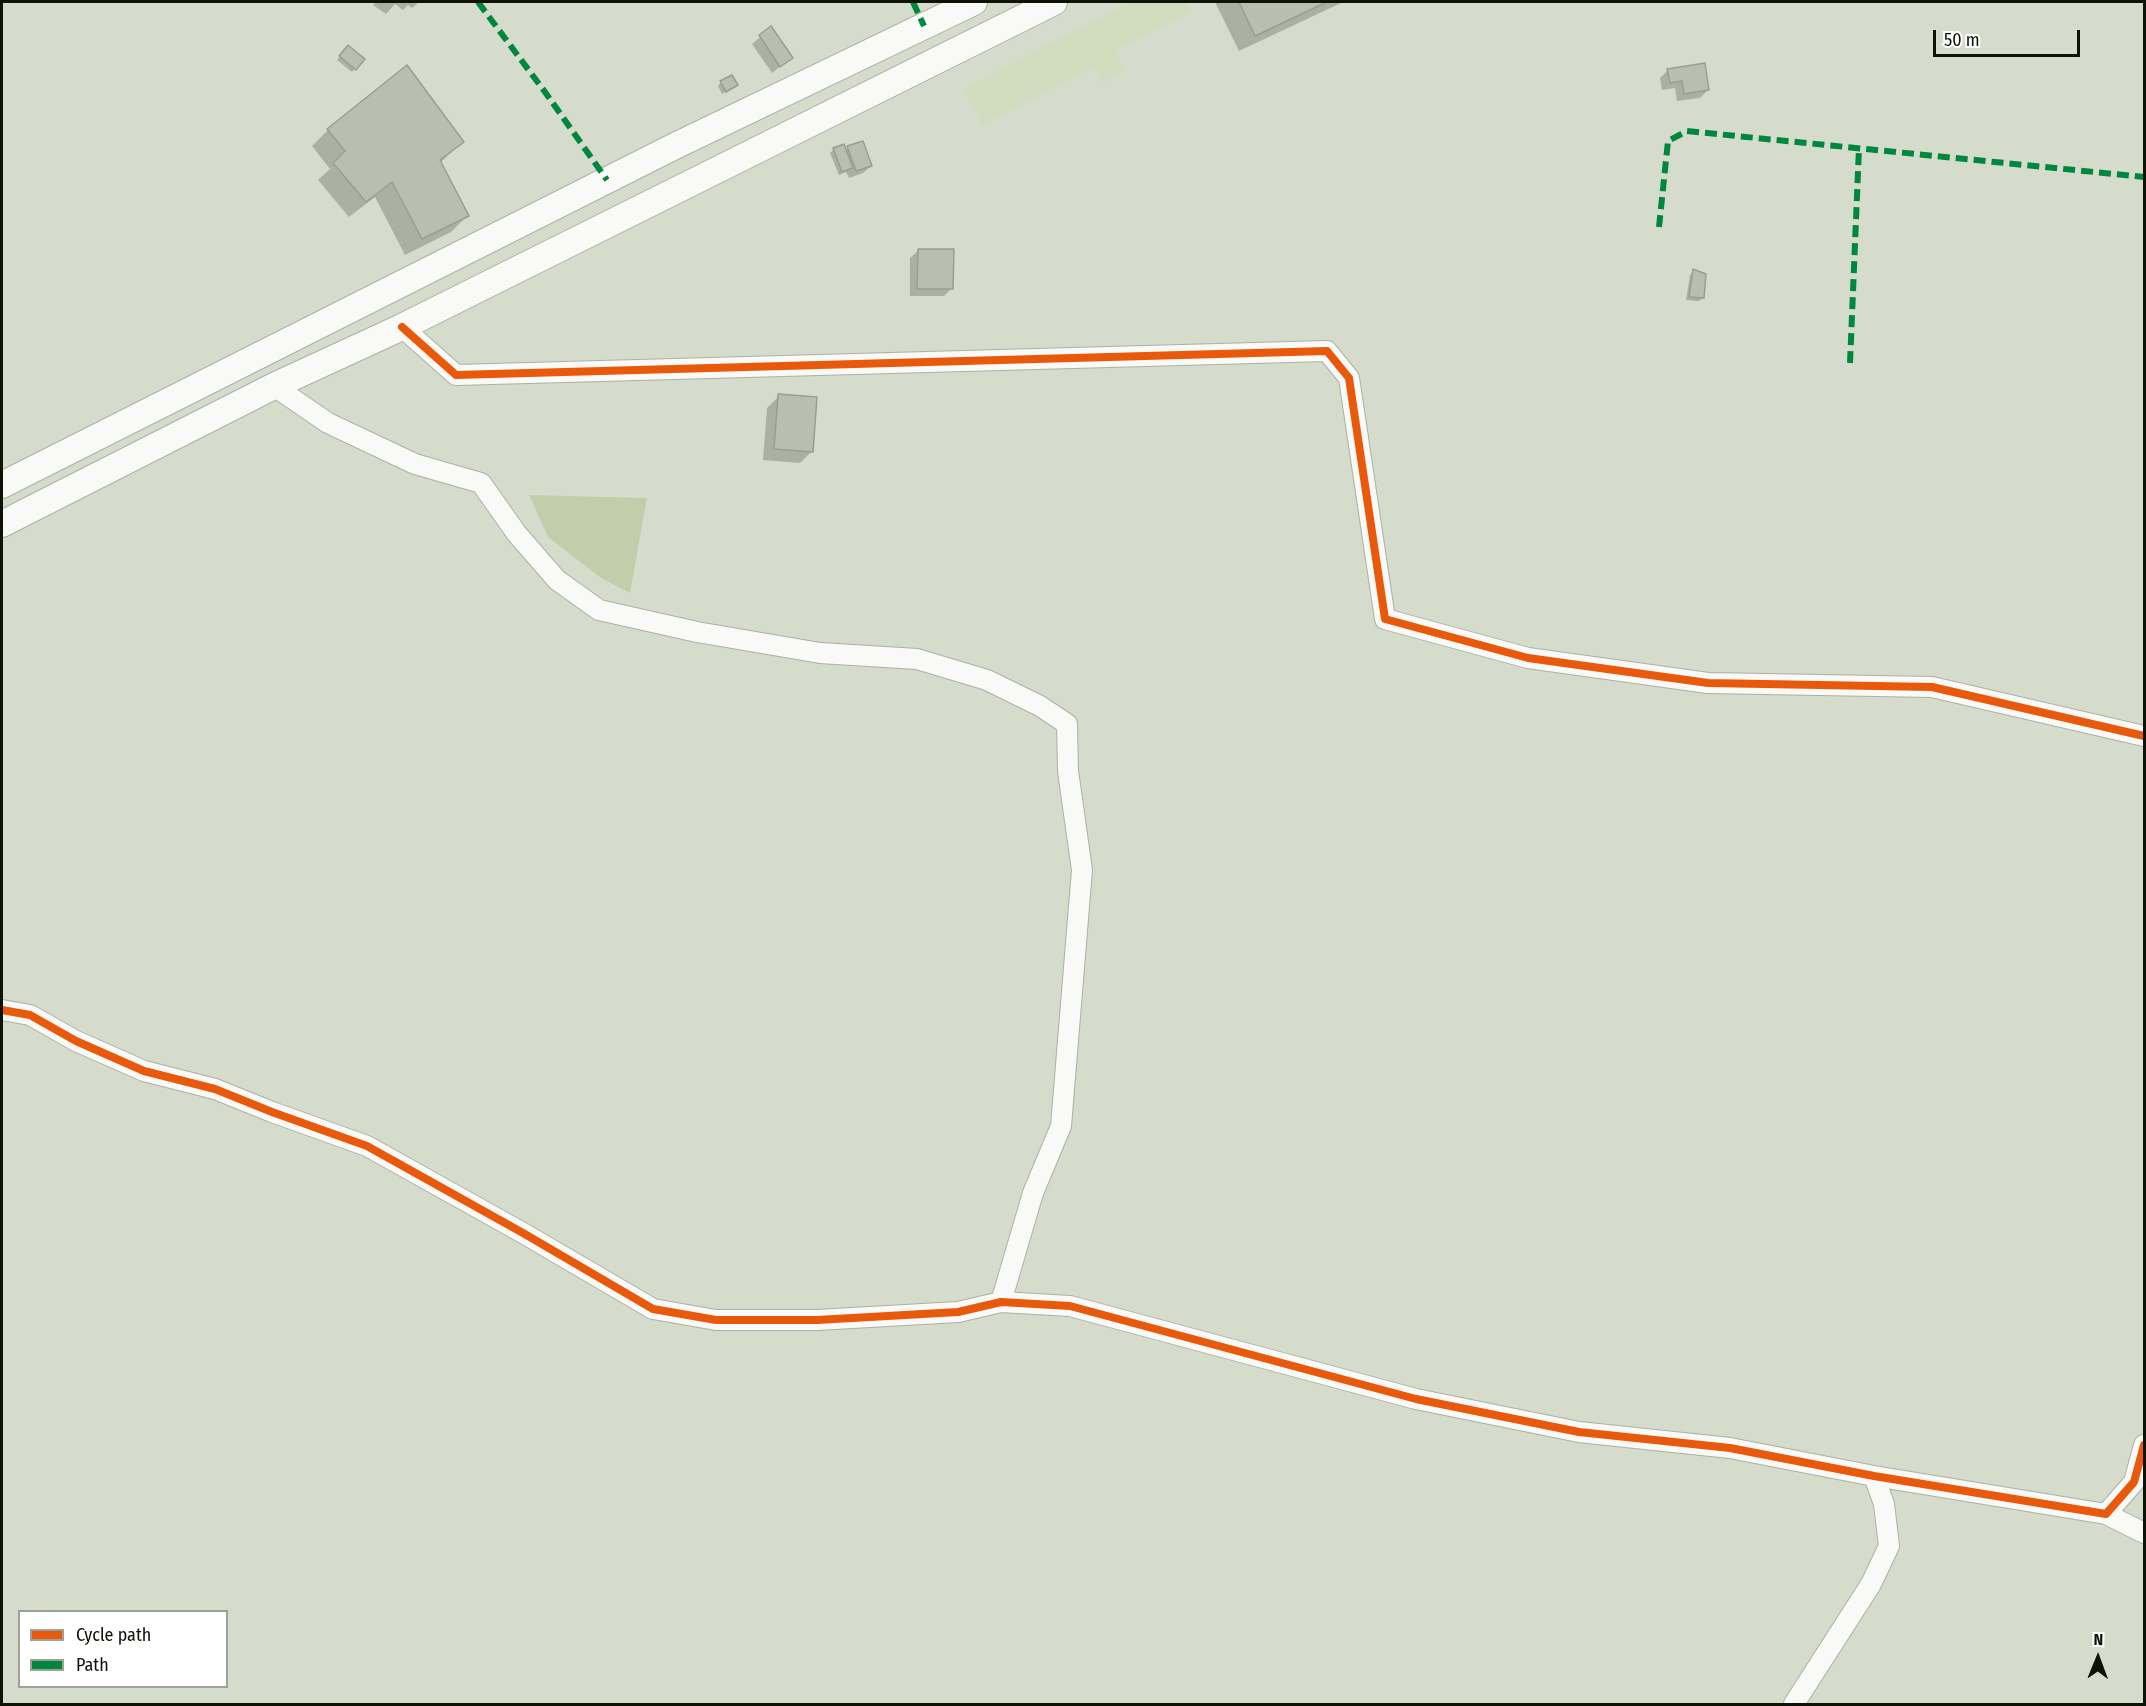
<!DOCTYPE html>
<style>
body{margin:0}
#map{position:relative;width:2146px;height:1706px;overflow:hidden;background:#d6dccb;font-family:"Fira Sans Condensed",sans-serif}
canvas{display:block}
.frame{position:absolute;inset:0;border:3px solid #0e1207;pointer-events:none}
.legend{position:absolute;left:18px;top:1610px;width:210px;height:78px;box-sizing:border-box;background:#fff;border:2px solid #9fa09c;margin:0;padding:8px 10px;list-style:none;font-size:18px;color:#0e1207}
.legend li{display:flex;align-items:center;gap:12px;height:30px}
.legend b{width:30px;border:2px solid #9fa09c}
.north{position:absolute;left:2068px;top:1628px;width:60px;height:60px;-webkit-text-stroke:4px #fff;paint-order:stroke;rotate:1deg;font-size:16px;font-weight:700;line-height:24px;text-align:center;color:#0e1207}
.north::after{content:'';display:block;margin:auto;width:21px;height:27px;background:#0e1207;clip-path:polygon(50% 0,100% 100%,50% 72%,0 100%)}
.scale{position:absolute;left:1933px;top:30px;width:147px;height:27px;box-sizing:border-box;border:3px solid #0e1207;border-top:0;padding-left:8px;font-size:18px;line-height:21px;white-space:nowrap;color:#0e1207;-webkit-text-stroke:4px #fff;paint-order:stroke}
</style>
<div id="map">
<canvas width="2146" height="1706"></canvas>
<div class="frame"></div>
<ul class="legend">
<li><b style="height:8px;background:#e8590c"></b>Cycle path</li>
<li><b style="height:8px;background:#00873e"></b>Path</li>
</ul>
<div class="north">N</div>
<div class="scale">50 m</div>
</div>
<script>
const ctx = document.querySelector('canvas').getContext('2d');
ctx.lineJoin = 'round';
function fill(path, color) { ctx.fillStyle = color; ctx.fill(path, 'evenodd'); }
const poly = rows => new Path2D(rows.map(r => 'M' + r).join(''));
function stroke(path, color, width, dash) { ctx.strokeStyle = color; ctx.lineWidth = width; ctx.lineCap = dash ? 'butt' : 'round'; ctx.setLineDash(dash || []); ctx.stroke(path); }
const built = poly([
 [1131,2,1185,2,1191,12,1115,51,1125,71,1103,83,1094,67,982,125,963,89]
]);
const green = poly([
 [529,495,647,498,630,593,601,578,548,537]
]);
const shadow = poly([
 [376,2,419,2,412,8,408,5,403,10,395,4,386,14,373,5],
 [1215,2,1343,2,1239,51],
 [771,28,791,58,772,73,752,44],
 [348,47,355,69,352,72,337,60],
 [1668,70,1708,90,1700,98,1677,101,1675,88,1662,90,1660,78],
 [721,82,736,85,722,94,718,86],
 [328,130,462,142,440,163,467,216,451,232,405,255,375,197,349,217,318,180,330,169,312,146],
 [848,148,871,166,863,173,849,178,846,172,839,175,830,153,834,149,845,151],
 [918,251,952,288,944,296,910,296,910,258],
 [1694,271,1703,298,1699,301,1686,300,1690,275],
 [779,396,812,451,800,463,763,460,767,408]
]);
const building = poly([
 [1239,2,1327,2,1255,36,1239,2],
 [771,26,793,58,780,67,759,35,771,26],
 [348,45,365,59,356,70,339,56,348,45],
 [1705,63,1709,90,1684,94,1682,81,1670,83,1667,69,1705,63],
 [407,65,464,142,440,160,469,216,422,239,392,182,366,202,333,163,345,151,327,129,407,65],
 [732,75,738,85,726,92,720,81,732,75],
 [863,141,872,166,856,171,847,146,863,141],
 [844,144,853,168,842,172,833,148,844,144],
 [918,249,954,249,953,289,917,289,918,249],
 [1693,269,1706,274,1704,298,1689,297,1693,269],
 [778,394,817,397,813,452,774,449,778,394]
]);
const minor = poly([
 [402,327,456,375,1327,351,1349,378,1385,619,1528,658,1708,683,1932,687,2144,736],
 [274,386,328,423,415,464,481,483,517,534,557,580,599,610,697,632,820,653,917,659,987,680,1040,706,1067,724,1068,771,1082,870,1061,1126,1033,1193,1001,1302],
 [2,1010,30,1015,76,1041,144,1071,215,1089,272,1112,367,1146,523,1233,653,1309,716,1320,817,1320,958,1312,1001,1302,1070,1306,1416,1399,1579,1432,1730,1448,1874,1476,2106,1514,2134,1482,2144,1445],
 [2106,1514,2144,1533],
 [1794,1704,1871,1584,1889,1546,1884,1504,1874,1476]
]);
const major = poly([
 [2,485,675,146,974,2],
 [2,524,274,386,402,327,1054,2]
]);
const quiet = poly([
 [478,2,545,92,607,180],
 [913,2,924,26],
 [1659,227,1668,141,1687,131,2144,177],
 [1850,363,1859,148]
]);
const cycleway = poly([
 [402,327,456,375,1327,351,1349,378,1385,619,1528,658,1708,683,1932,687,2144,736],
 [2,1010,30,1015,76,1041,144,1071,215,1089,272,1112,367,1146,523,1233,653,1309,716,1320,817,1320,958,1312,1001,1302,1070,1306,1416,1399,1579,1432,1730,1448,1874,1476,2106,1514,2134,1482,2144,1445]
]);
fill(built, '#d1dbbe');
fill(green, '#c2ceab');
fill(shadow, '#0003');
fill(building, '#b9beb1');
stroke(building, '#999e90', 1.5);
stroke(minor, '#acb1a3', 22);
stroke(major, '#acb1a3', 28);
stroke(minor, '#f9faf7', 20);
stroke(major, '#f9faf7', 26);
stroke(quiet, '#00873e', 6, [12, 6]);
stroke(cycleway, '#e8590c', 8);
</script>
